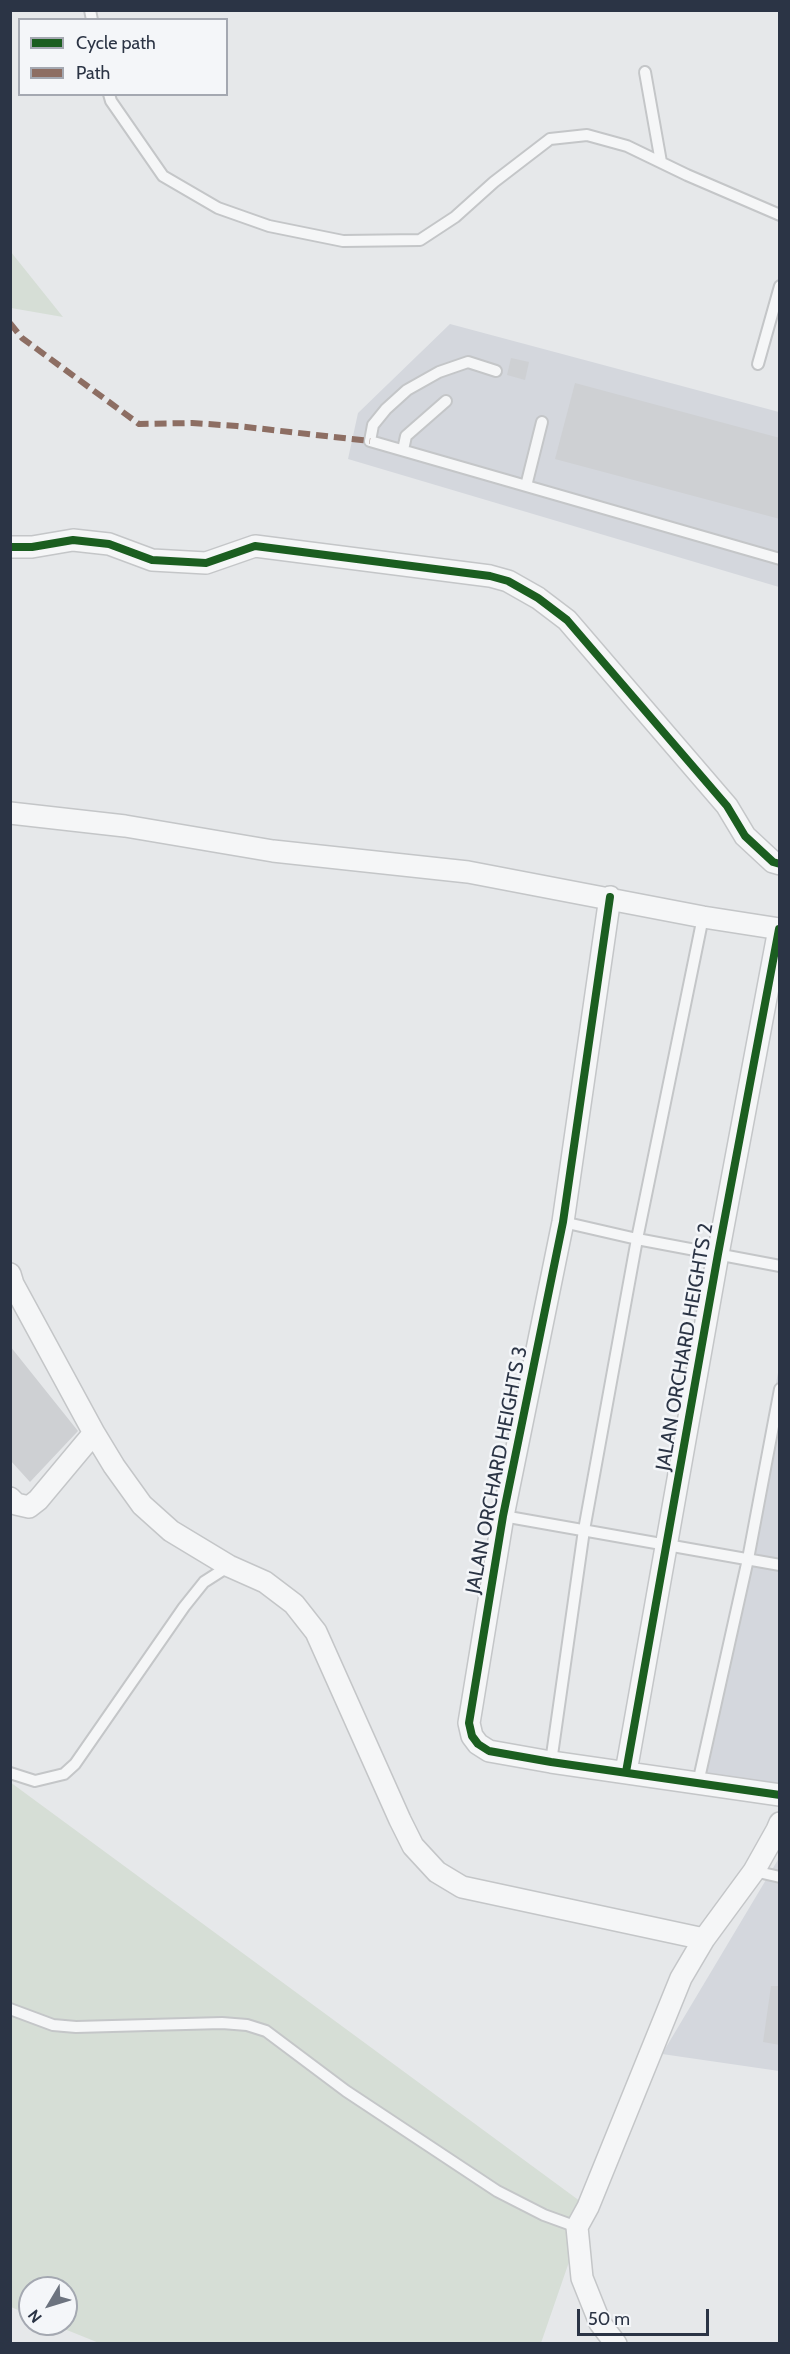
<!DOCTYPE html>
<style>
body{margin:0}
#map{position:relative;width:790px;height:2354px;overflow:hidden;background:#e6e8ea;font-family:Cabin,sans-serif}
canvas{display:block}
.frame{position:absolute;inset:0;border:12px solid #2b3445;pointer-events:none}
.legend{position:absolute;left:18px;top:18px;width:210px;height:78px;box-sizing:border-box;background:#f4f6f9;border:2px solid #a4a8b1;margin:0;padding:8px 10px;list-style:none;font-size:18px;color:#2b3445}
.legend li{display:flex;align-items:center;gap:12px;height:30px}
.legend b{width:30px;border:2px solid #a4a8b1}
.north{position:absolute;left:18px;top:2276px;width:60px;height:60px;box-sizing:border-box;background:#f4f6f9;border:2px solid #a4a8b1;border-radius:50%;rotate:232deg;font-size:16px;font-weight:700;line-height:24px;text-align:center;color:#2b3445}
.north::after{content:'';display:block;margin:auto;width:21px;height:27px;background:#6c737f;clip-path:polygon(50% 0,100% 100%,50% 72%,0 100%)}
.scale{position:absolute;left:577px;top:2309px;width:132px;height:27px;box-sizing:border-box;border:3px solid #2b3445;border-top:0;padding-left:8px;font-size:18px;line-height:21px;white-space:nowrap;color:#2b3445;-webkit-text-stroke:4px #f4f6f9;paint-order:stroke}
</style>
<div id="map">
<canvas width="790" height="2354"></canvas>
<div class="frame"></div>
<ul class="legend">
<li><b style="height:8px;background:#1b5e20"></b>Cycle path</li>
<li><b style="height:8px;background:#8d6e63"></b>Path</li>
</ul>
<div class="north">N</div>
<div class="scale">50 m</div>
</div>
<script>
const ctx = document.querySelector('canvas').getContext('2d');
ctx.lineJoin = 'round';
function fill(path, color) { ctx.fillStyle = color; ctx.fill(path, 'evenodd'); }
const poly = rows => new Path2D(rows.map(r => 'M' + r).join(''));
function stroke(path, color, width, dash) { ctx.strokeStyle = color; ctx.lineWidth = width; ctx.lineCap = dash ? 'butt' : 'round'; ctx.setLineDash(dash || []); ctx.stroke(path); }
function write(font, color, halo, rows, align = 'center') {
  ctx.font = font + ' Cabin,sans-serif'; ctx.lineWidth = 5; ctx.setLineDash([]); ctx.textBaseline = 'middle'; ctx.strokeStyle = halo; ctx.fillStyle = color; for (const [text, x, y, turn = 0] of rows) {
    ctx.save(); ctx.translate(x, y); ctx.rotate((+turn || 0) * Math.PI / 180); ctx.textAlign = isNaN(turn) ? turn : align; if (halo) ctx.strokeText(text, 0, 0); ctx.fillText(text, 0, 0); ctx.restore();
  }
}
const built = poly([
 [450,324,779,412,779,587,348,459,358,413],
 [779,1367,779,1803,694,1788,746,1549],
 [779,1858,779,2071,662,2054]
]);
const green = poly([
 [11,252,63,317,11,308],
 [10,1782,588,2207,541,2343,99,2343,52,2324,66,2324,66,2288,30,2288,30,2315,11,2307]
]);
const building = poly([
 [511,358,529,362,525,380,507,375],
 [575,383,780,438,780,519,555,459],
 [10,1346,78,1431,30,1482,10,1460],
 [771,1986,780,1986,780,2045,763,2042]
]);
const lane = poly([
 [90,10,92,20],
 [645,72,661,162],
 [109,94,111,101,163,176,218,208,269,226,343,241,420,240,455,217,494,182,550,139,587,135,627,146,687,175,780,215],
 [758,364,780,286],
 [496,371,468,362,439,372,407,390,386,409,373,425,370,441,780,559],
 [403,450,406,436,446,401],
 [526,486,542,422],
 [563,1222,637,1239,780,1266],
 [503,1516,780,1565],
 [551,1762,584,1530,637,1239,703,917],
 [10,1773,35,1781,64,1774,75,1764,184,1607,204,1582,229,1566],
 [698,1783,748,1559,780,1389],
 [754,1871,780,1877],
 [10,2009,53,2025,76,2027,222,2023,247,2025,266,2031,346,2091,497,2191,544,2215,577,2227]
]);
const street = poly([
 [10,547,32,547,73,540,109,544,152,560,206,563,255,546,490,576,508,581,538,598,567,620,727,806,745,836,773,862,780,864],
 [10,813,125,826,273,851,468,872,703,917,780,929],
 [610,897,563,1222,503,1516,469,1723,472,1736,478,1744,489,1751,551,1762,780,1795],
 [10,1274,13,1284,94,1433,38,1500,29,1507,16,1504,10,1498],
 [94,1433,114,1466,142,1505,171,1531,229,1566,265,1582,294,1604,316,1632,400,1820,413,1846,437,1872,462,1887,704,1939],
 [626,1772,718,1254,779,929],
 [616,2344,600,2323,582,2278,577,2227,588,2207,681,1978,704,1939,754,1871,777,1830,780,1823]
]);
const quiet = poly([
 [10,323,22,338,139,424,192,423,237,426,370,441]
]);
const cycleway = poly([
 [10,547,32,547,73,540,109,544,152,560,206,563,255,546,490,576,508,581,538,598,567,620,727,806,745,836,773,862,780,864],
 [610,897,563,1222,503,1516,469,1723,472,1736,478,1744,489,1751,551,1762,780,1795],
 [626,1772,718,1254,779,929]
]);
const streetNames = [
 ["JALAN ORCHARD HEIGHTS 2",685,1347,-80],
 ["JALAN ORCHARD HEIGHTS 3",497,1470,-79]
];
fill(built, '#d4d7dd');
fill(green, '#d6ded6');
fill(building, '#ced0d3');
stroke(lane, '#c4c6c8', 14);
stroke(street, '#c4c6c8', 24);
stroke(lane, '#f5f6f7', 10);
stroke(street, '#f5f6f7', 21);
stroke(quiet, '#8d6e63', 6, [12, 6]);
stroke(cycleway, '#1b5e20', 8);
write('20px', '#2b3445', '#f4f6f9', streetNames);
</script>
